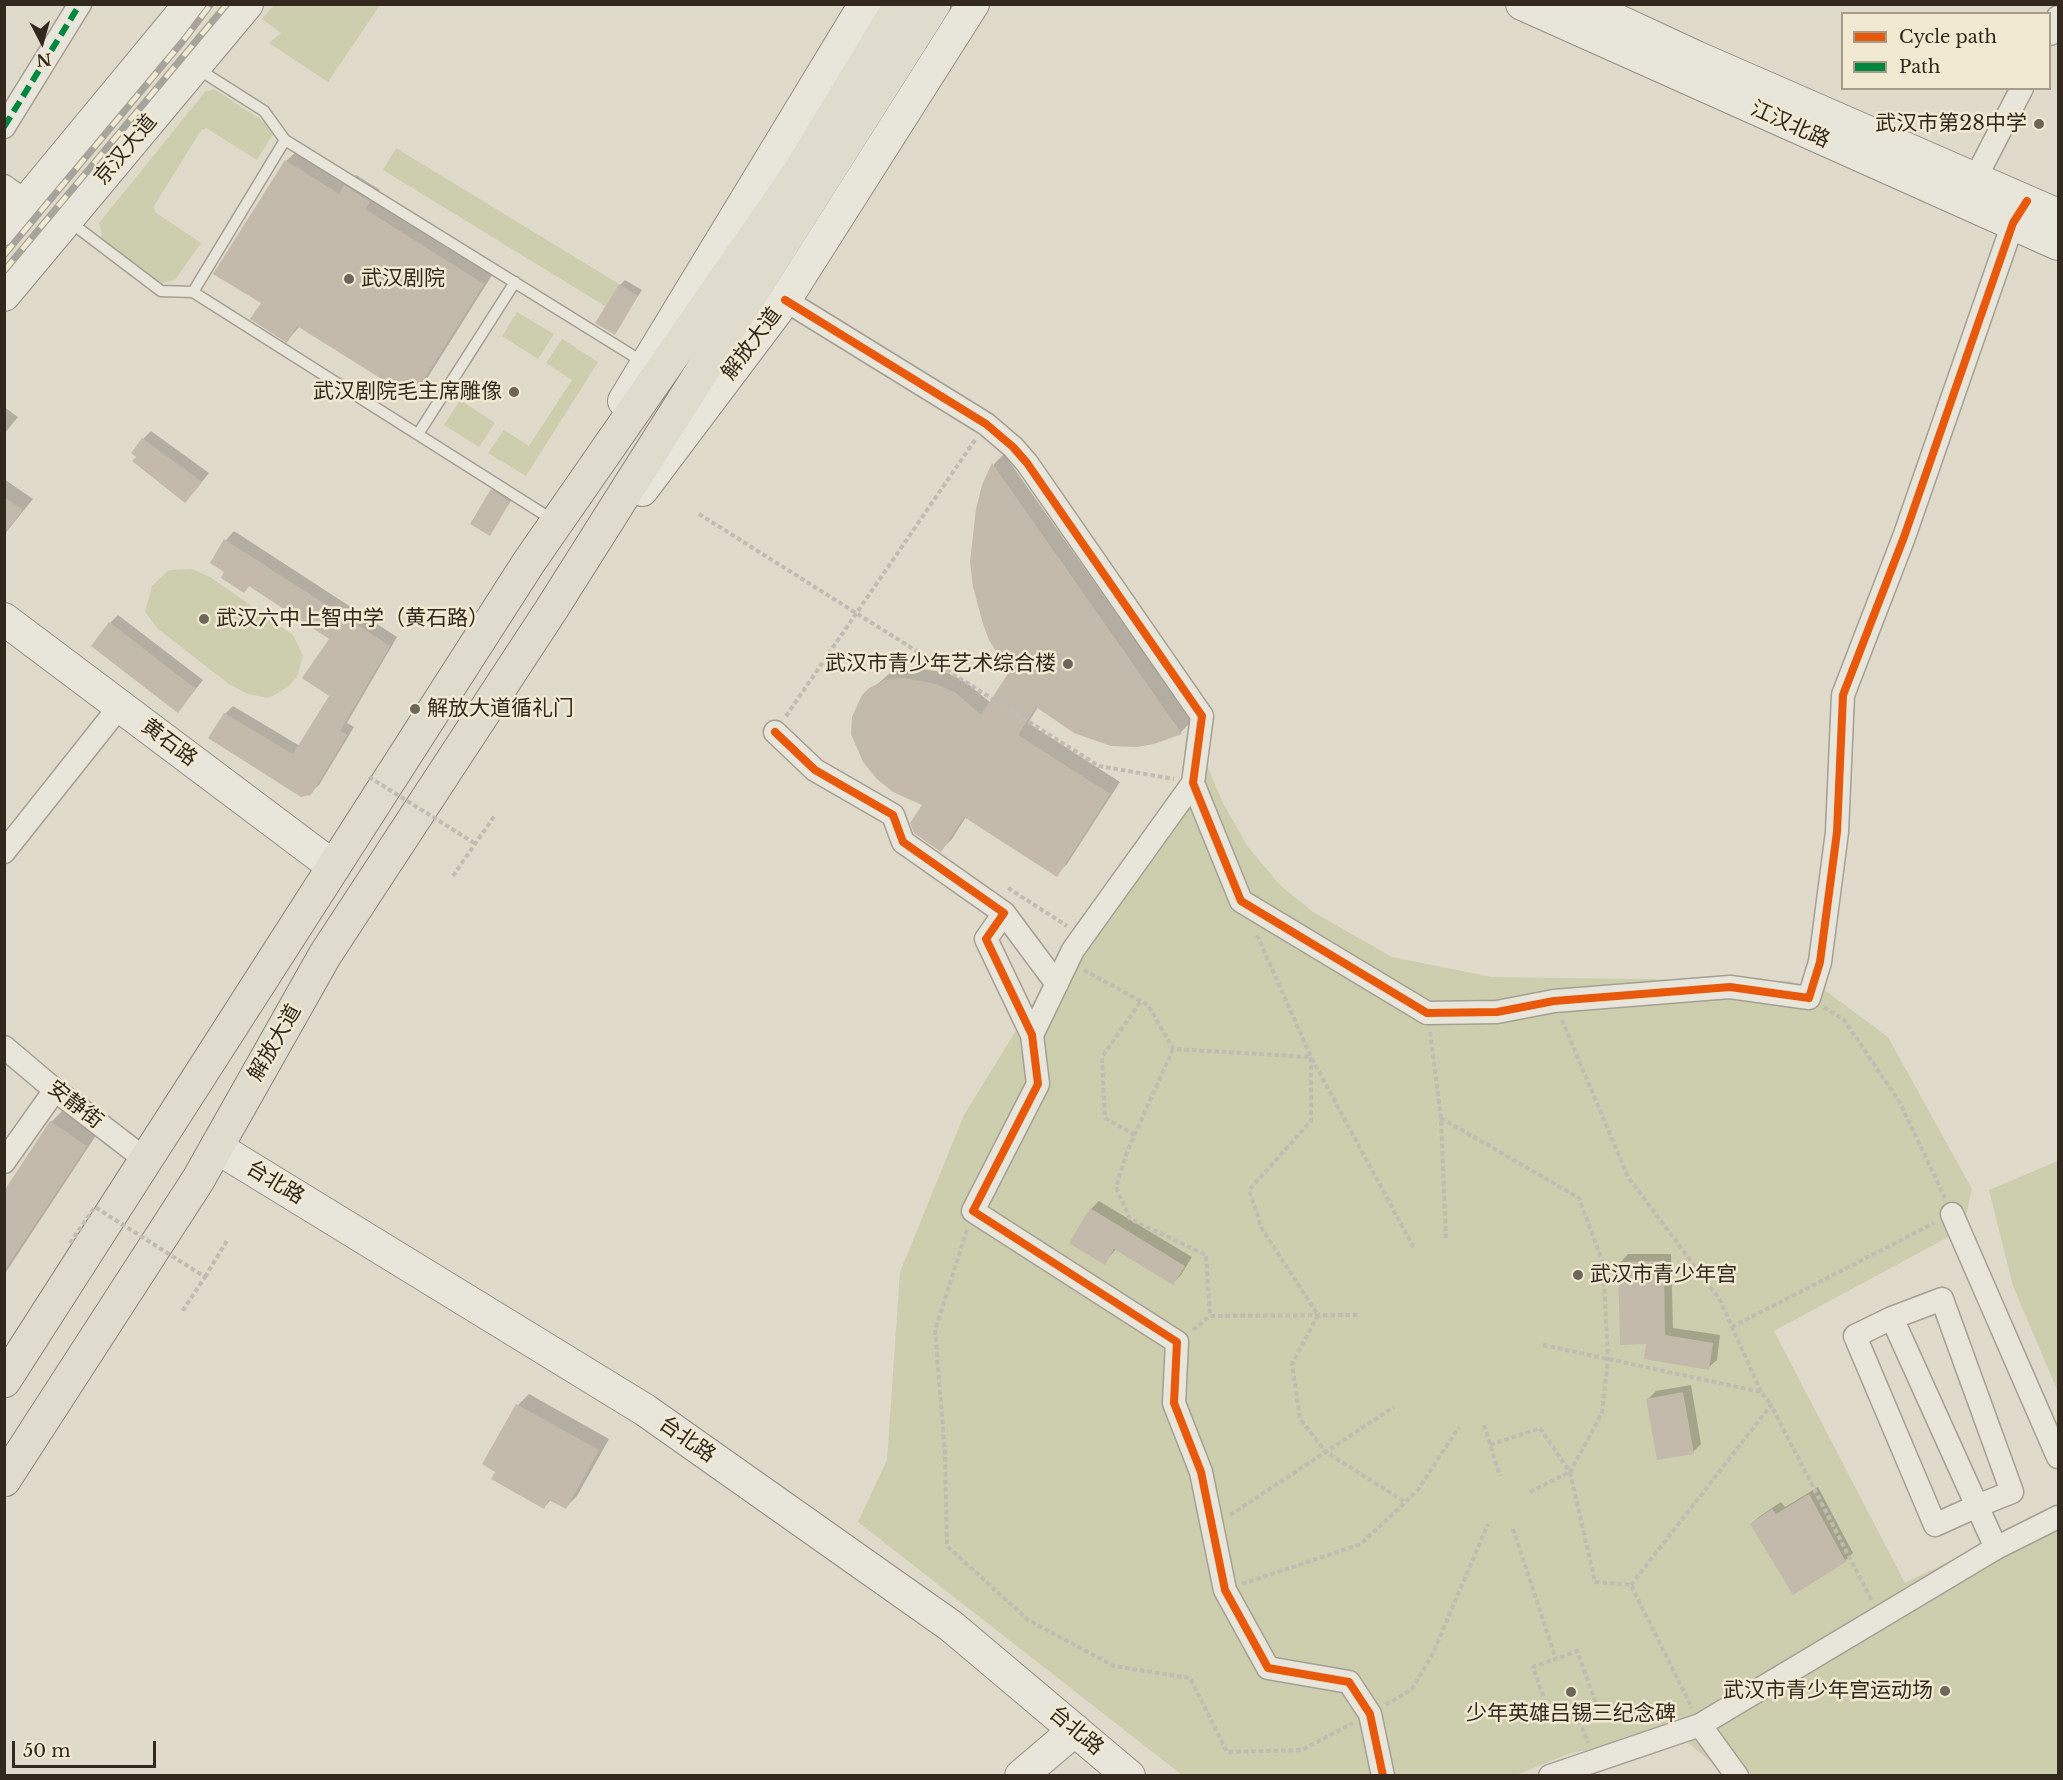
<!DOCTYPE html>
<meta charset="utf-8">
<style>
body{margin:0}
#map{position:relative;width:2063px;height:1780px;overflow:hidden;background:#e0daca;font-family:"Libre Baskerville",serif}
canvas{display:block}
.frame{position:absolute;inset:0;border:6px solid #32281e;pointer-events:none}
.legend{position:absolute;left:1841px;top:12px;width:210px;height:78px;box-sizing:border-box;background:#f1e9d1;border:2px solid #a59c89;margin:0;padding:8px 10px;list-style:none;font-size:18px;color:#32281e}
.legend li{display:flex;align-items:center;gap:12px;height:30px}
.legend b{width:30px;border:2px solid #a59c89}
.north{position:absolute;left:12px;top:12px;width:60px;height:60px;-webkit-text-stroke:4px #f1e9d1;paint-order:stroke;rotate:174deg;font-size:16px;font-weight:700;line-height:24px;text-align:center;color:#32281e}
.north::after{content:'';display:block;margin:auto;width:21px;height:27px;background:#32281e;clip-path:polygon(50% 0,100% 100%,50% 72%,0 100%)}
.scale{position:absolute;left:12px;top:1741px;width:144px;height:27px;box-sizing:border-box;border:3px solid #32281e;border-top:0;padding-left:8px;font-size:18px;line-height:21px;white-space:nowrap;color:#32281e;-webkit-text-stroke:4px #f1e9d1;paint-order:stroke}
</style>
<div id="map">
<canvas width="2063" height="1780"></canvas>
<div class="frame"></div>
<ul class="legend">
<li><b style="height:8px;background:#e8590c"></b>Cycle path</li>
<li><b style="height:8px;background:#00873e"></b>Path</li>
</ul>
<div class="north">N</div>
<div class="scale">50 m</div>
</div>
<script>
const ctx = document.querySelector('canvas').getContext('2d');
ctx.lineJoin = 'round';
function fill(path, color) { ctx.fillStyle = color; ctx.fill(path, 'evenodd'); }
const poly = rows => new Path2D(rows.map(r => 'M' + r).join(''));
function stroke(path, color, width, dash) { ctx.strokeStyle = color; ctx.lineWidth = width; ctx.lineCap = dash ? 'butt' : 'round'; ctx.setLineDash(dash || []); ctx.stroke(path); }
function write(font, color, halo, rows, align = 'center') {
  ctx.font = font + ' "Libre Baskerville","Noto Sans SC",serif'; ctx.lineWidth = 5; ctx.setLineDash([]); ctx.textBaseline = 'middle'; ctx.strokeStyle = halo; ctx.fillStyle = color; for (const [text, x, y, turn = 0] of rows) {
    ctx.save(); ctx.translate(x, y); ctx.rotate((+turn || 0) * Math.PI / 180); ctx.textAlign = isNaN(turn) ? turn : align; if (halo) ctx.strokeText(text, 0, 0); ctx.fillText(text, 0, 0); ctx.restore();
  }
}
const green = poly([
 [274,5,274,4,380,5,328,82,269,43,281,33,262,19],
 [214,89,269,125,273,134,257,160,206,128,200,132,154,206,155,212,201,243,175,280,161,283,99,238,102,235,99,223,205,92],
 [396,148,619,284,605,306,383,170],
 [517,312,554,334,538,359,502,336],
 [562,339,598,362,526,476,488,453,504,430,529,446,572,380,546,363],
 [460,400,495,423,479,447,444,425],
 [192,569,210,577,293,635,303,656,297,677,288,687,269,698,248,694,229,684,158,629,145,612,152,586,169,570],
 [1202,754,1223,803,1248,847,1280,885,1313,912,1392,957,1492,977,1789,981,1826,991,1888,1037,1972,1189,1963,1229,1774,1331,1905,1583,2058,1508,2058,1775,1721,1775,1711,1762,1686,1741,1658,1737,1571,1753,1516,1775,1182,1775,858,1522,887,1460,900,1272,964,1115,1063,954],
 [2058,1161,2058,1392,2013,1286,1989,1190]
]);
const shadow = poly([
 [298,150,349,182,356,175,380,190,375,198,494,272,423,385,412,396,300,326,287,341,263,303,286,161],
 [625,280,642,290,614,333,620,285],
 [4,407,18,417,4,434],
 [151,431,209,473,193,493,138,457,143,439],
 [1004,454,1192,721,1181,732,1154,743,1038,707,1028,723,1120,782,1067,864,1056,875,966,817,952,839,941,850,924,804,864,696,890,673,897,670,916,668,948,673,967,683,991,703,1011,672,984,486,994,464],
 [4,479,33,499,4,535],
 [497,485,514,496,489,534,492,490],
 [234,531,397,637,347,723,354,727,319,785,310,793,225,714,233,706,300,746,331,696,331,638,250,585,244,591,226,572,212,562,226,540],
 [118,615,203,680,178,711,110,623],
 [62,1111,97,1134,4,1275,4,1193,51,1122],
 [1099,1201,1192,1257,1181,1275,1173,1283,1117,1248,1104,1263,1091,1209],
 [1628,1254,1671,1254,1673,1328,1720,1335,1717,1360,1708,1368,1648,1343,1620,1263],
 [1691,1385,1701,1444,1693,1452,1648,1399,1656,1391],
 [529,1394,609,1439,577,1496,566,1507,552,1499,544,1507,518,1405],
 [1818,1487,1853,1553,1845,1561,1751,1524,1760,1516,1781,1502,1785,1507]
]);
const building = poly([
 [285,160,339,194,344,185,370,202,365,209,484,284,412,398,297,326,287,343,250,319,261,303,213,274],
 [619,284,638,296,615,335,595,323],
 [142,438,202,482,185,503,132,461,136,457,131,453],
 [992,463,1182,734,1154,744,1137,747,1111,746,1074,733,1036,707,1018,735,1110,794,1057,877,964,817,941,852,914,833,910,823,922,805,893,792,877,779,863,762,851,734,852,717,862,695,869,688,885,680,904,678,936,684,956,693,981,715,1009,672,989,640,983,624,973,587,970,562,976,509,982,485],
 [491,489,510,502,490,536,470,524],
 [4,497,23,510,4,534],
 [224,539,390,646,340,731,347,735,311,795,301,797,208,738,224,713,293,754,329,696,302,678,329,639,249,586,244,593,221,578,224,572,210,563],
 [109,622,196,689,178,713,91,646],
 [50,1121,87,1146,4,1271,4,1191],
 [1090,1208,1185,1266,1173,1285,1114,1249,1105,1265,1069,1243],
 [1664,1261,1665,1335,1713,1343,1709,1370,1644,1359,1646,1344,1620,1345,1618,1262],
 [1683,1392,1694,1454,1657,1460,1646,1399],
 [516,1404,599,1450,566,1509,549,1500,544,1509,491,1479,495,1472,482,1464],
 [1809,1494,1846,1562,1793,1595,1750,1524,1772,1509,1776,1514]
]);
const path = poly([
 [699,514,1099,766,1174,779],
 [786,716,975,440],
 [453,876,495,815],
 [1008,888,1067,926],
 [1257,935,1311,1057,1414,1248],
 [1084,970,1148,1005,1173,1049,1311,1057,1311,1121,1249,1190,1262,1229,1318,1315,1292,1364,1300,1419,1326,1452,1405,1502],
 [1824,1007,1844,1020,1899,1101,1945,1198],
 [1562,1020,1628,1177,1720,1300,1761,1392],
 [1430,1032,1441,1118,1446,1241],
 [1173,1049,1127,1152,1116,1187,1130,1219,1206,1255,1210,1316],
 [1441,1118,1579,1198,1603,1263,1608,1359,1602,1413,1570,1472,1540,1428,1490,1445],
 [1135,1135,1105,1118,1102,1057,1141,1001],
 [967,1230,935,1330,945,1454,947,1546,1028,1620,1114,1666,1190,1678,1227,1752,1302,1750,1353,1723],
 [205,1277,228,1239],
 [1732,1327,1934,1223],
 [1193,1330,1210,1316,1358,1315],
 [1543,1345,1761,1392,1771,1405],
 [1484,1425,1500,1476],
 [1530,1492,1570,1472,1595,1582,1631,1585,1692,1708],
 [1230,1515,1394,1407],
 [1513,1529,1556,1659],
 [1242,1584,1361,1544,1417,1491,1459,1427],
 [1631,1585,1771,1405,1872,1601],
 [1386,1705,1412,1689,1433,1653,1488,1524],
 [1577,1713,1552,1721,1533,1667,1577,1651,1597,1706,1577,1713,1588,1743]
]);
const lane = poly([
 [198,69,264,111,285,140,643,362],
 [70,222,161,291,193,292,553,520],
 [193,292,285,140],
 [418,434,515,282]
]);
const street = poly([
 [2050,34,2058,17],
 [4,127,80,4],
 [1975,179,2022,88],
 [4,186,26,202],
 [785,300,986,424,1013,447,1027,463,1202,716,1193,783,1241,901,1427,1013,1497,1012,1554,1001,1730,987,1809,998,1820,962,1837,832,1843,695,1904,537,2013,223,2020,213],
 [775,732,815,770,893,815,903,842,1004,913,986,939,1032,1035,1038,1084,973,1211,1177,1342,1174,1403,1201,1472,1225,1590,1268,1668,1349,1682,1370,1714,1383,1776],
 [4,852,120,706],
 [1004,913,1057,984],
 [1032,1035,1073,950,1193,783],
 [4,1047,55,1090,146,1160],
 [4,1162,55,1090],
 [1952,1214,2058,1457],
 [1996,1548,2058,1517],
 [1700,1725,1996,1548,1977,1506,1892,1318,1855,1336,1935,1525,1977,1506,2012,1492,1942,1299,1892,1318],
 [1550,1776,1700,1725,1737,1776]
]);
const secondary = poly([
 [1522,4,2058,244],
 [1582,4,1696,57,2058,215],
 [4,229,190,4],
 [4,295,247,4],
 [624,401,865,4],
 [642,490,785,300,973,4],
 [4,619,334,867],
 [216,1147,645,1410,951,1626,1129,1776],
 [1021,1776,1075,1730]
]);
const primary = poly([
 [4,1381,529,562,797,176,901,4],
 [4,1480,198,1180,325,955,551,610,934,4]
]);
const rail = poly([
 [4,255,183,41,211,4],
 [4,271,227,4]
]);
const pathBridge = poly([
 [369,777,476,844],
 [70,1243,95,1207,205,1277,181,1313]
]);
const quiet = poly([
 [4,127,80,4]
]);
const cycleway = poly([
 [785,300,986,424,1013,447,1027,463,1202,716,1193,783,1241,901,1427,1013,1497,1012,1554,1001,1730,987,1809,998,1820,962,1837,832,1843,695,1904,537,2013,223,2027,201],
 [775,732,815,770,893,815,903,842,1004,913,986,939,1032,1035,1038,1084,973,1211,1177,1342,1174,1403,1201,1472,1225,1590,1268,1668,1349,1682,1370,1714,1383,1776]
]);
const markers = [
 [2039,124,6,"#6f665a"],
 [349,279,6,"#6f665a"],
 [514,392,6,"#6f665a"],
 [204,619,6,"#6f665a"],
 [1068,664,6,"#6f665a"],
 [415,709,6,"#6f665a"],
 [1578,1275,6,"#6f665a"],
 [1945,1691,6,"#6f665a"],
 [1571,1692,6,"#6f665a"]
];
const poiNames = [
 ["武汉市第28中学",2027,124],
 ["武汉剧院",361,279,"left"],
 ["武汉剧院毛主席雕像",502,392],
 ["武汉六中上智中学（黄石路）",216,619,"left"],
 ["武汉市青少年艺术综合楼",1056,664],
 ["解放大道循礼门",427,709,"left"],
 ["武汉市青少年宫",1590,1275,"left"],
 ["武汉市青少年宫运动场",1933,1691],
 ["少年英雄吕锡三纪念碑",1571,1714,"center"]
];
const streetNames = [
 ["江汉北路",1790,125,24],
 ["京汉大道",126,150,-50],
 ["解放大道",752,344,-53],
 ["黄石路",169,743,37],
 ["解放大道",275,1043,-60],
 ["安静街",75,1105,38],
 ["台北路",275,1183,31],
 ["台北路",687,1440,35],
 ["台北路",1076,1731,40]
];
fill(green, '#cdceae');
fill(shadow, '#0003');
fill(building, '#c3baac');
stroke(lane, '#a59f94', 13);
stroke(street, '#a59f94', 25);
stroke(secondary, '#948f84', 34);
stroke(primary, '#8a857a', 35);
stroke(path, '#c1bcb3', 4, [4.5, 3]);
stroke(lane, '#e8e5db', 10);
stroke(street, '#e8e5db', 22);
stroke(secondary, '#e8e5db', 32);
stroke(primary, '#dfdbcd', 33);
stroke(rail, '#a7a49c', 7);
stroke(rail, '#f1e9d1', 4.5, [14]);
stroke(pathBridge, '#c1bcb3', 4, [4.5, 3]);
stroke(quiet, '#00873e', 6, [12, 6]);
stroke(cycleway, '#e8590c', 8);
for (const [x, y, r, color] of markers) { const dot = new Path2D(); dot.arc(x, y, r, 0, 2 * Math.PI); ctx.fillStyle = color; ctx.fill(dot); stroke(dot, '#f1e9d1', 2); }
write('21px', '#32281e', '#f1e9d1', poiNames, 'right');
write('21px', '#32281e', '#f1e9d1', streetNames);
</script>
